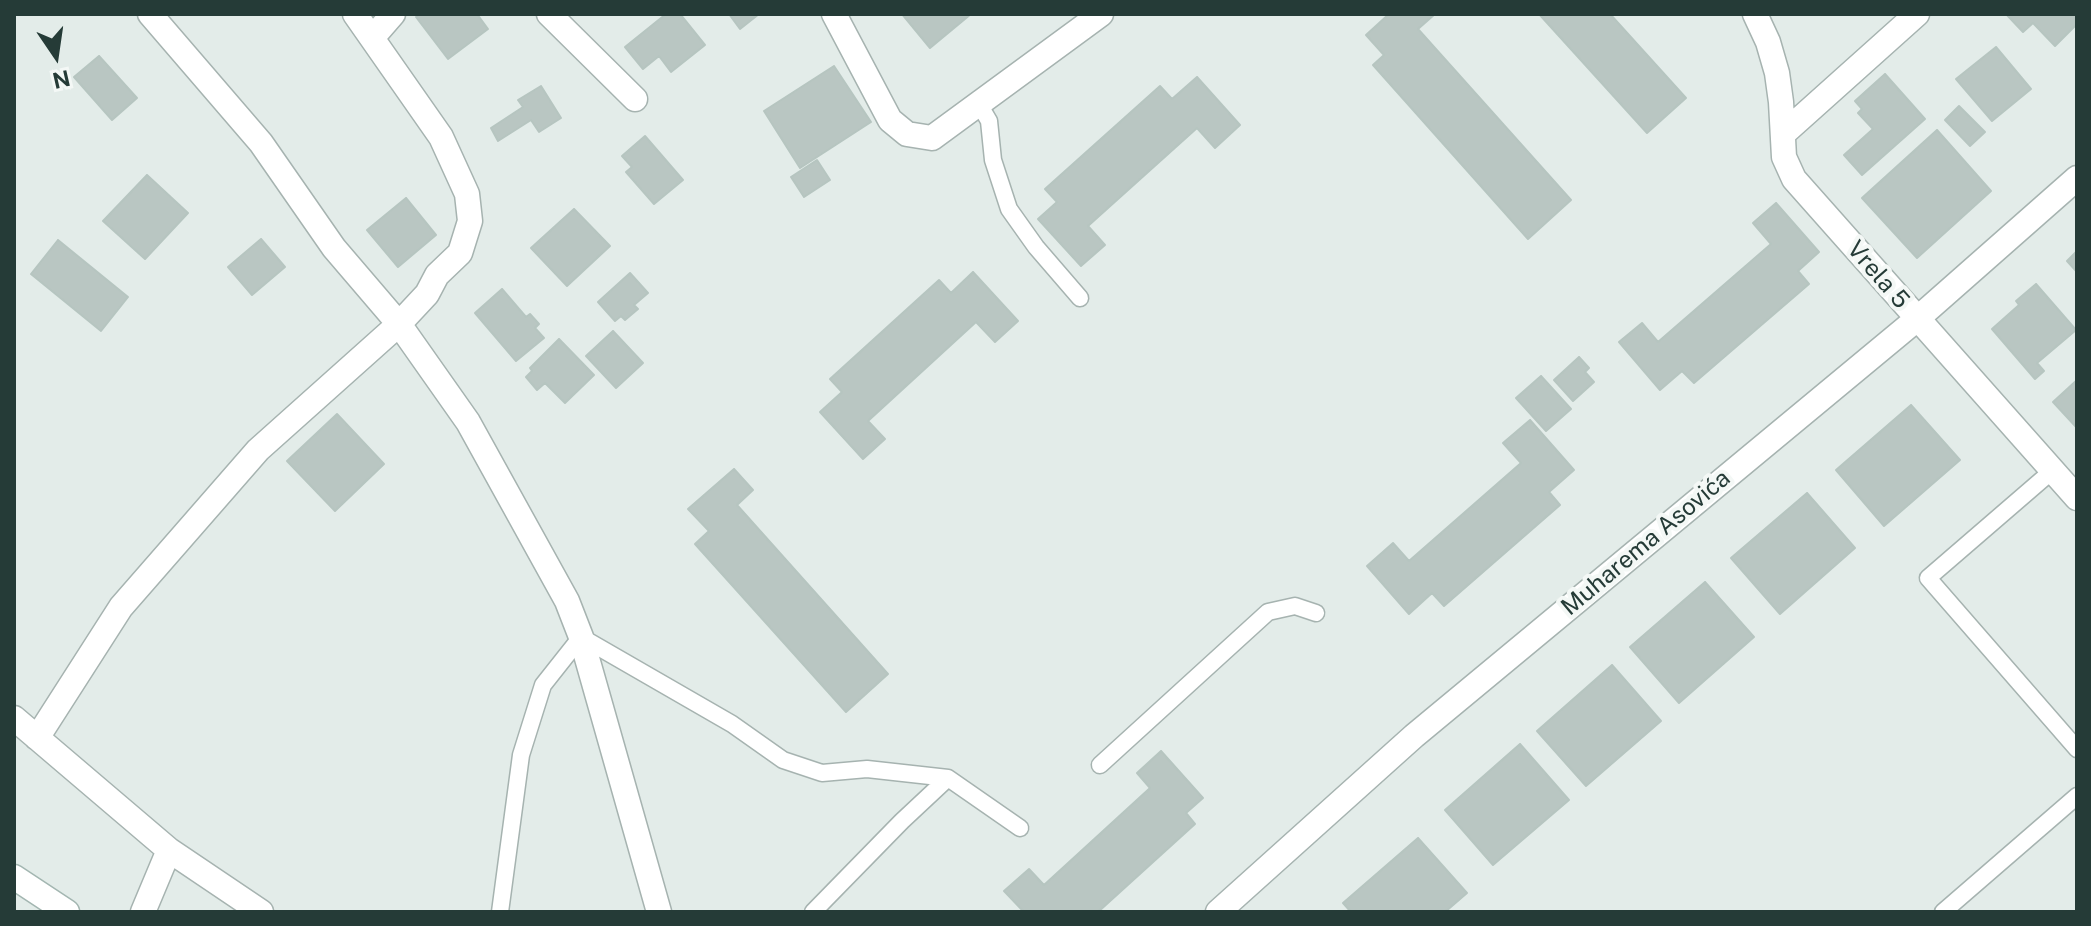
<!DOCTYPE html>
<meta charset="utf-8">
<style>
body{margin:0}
#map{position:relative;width:2091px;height:926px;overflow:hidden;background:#e3ece9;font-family:"Public Sans",sans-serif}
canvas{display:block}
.frame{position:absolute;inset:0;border:16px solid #253b37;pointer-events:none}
.north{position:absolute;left:16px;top:16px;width:80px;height:80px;-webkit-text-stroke:6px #f4f8f6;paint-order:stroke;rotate:167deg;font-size:22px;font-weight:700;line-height:32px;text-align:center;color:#253b37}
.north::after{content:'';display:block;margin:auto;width:28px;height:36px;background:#253b37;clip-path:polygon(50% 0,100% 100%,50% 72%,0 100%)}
</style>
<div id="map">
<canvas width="2091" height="926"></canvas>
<div class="frame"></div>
<div class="north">N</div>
</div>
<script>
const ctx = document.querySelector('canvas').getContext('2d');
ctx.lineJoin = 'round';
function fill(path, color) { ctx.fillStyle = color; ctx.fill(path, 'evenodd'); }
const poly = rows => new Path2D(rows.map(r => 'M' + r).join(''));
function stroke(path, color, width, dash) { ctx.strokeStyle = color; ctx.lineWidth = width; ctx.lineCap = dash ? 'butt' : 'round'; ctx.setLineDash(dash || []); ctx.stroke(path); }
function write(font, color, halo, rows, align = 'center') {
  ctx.font = font + ' "Public Sans",sans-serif'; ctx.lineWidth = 8; ctx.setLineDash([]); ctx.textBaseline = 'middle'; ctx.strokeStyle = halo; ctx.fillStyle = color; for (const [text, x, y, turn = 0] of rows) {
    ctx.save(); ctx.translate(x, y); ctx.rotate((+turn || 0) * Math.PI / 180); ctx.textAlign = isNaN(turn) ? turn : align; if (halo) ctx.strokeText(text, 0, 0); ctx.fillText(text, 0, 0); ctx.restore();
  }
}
const building = poly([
 [420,14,477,14,488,29,448,59,416,17,420,14],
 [666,14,680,14,705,45,671,72,659,56,643,69,625,47,666,14],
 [729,14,759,14,740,29,729,14],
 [902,14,971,14,930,48,902,14],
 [1389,14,1435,14,1418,29,1571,200,1528,239,1373,65,1384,55,1366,35,1389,14],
 [1539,14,1610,14,1686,98,1647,133,1539,14],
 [2006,14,2077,14,2077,24,2055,46,2033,23,2023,32,2006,14],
 [1996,47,2031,89,1992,121,1956,79,1996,47],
 [99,56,137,98,112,120,74,77,99,56],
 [834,66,871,122,800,168,764,111,834,66],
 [1885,74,1925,119,1862,175,1844,155,1873,129,1858,113,1862,109,1855,101,1885,74],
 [1197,77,1240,125,1215,148,1197,128,1088,226,1105,245,1081,266,1038,219,1057,202,1045,189,1160,86,1172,99,1197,77],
 [541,86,561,118,539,132,531,120,498,141,491,128,523,107,518,100,541,86],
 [1959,106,1985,132,1970,146,1945,120,1959,106],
 [1937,130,1991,191,1917,258,1862,198,1937,130],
 [645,136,683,180,654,204,626,172,632,167,622,156,645,136],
 [817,160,830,180,804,197,791,177,817,160],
 [147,175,188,213,145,259,103,221,147,175],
 [406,198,436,235,398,267,367,230,406,198],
 [1776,203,1819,252,1798,271,1809,284,1694,383,1682,371,1660,390,1619,342,1642,323,1658,342,1771,244,1753,223,1776,203],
 [574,209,610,246,567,286,531,248,574,209],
 [261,239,285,267,252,295,228,267,261,239],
 [58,240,128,297,101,331,31,274,58,240],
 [2077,251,2077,272,2067,261,2077,251],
 [973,272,1018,321,995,342,976,322,868,421,885,439,863,459,820,412,842,392,830,379,939,280,951,293,973,272],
 [630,273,648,293,634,305,638,309,625,320,621,316,615,321,598,302,630,273],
 [2036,284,2076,330,2037,363,2044,371,2035,379,1992,329,2019,305,2016,301,2036,284],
 [502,289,526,317,530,314,539,324,535,328,544,338,516,361,475,313,502,289],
 [613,331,643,363,616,388,586,356,613,331],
 [559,339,594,375,565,403,545,383,537,390,526,377,532,371,530,368,559,339],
 [1579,357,1589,368,1585,372,1594,382,1573,401,1554,380,1579,357],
 [1541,376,1571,409,1546,431,1516,398,1541,376],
 [2077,380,2077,428,2053,402,2077,380],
 [1911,405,1960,460,1884,526,1836,470,1911,405],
 [337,414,384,464,335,511,287,461,337,414],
 [1530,420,1574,470,1549,492,1560,505,1444,606,1432,593,1409,614,1367,566,1393,543,1409,561,1521,463,1503,443,1530,420],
 [734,469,753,490,737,505,888,674,846,712,695,544,709,531,688,509,734,469],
 [1807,493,1855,548,1780,614,1731,558,1807,493],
 [1705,582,1754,637,1679,703,1630,647,1705,582],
 [1612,665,1661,721,1586,786,1537,731,1612,665],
 [1520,744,1569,800,1493,865,1445,810,1520,744],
 [1161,751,1203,798,1186,813,1195,824,1098,912,1024,912,1004,891,1029,869,1044,885,1150,788,1137,773,1161,751],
 [1418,838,1467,893,1445,912,1351,912,1343,903,1418,838]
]);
const service = poly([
 [979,104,989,121,993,160,1009,209,1036,247,1080,298],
 [2052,471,1928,578,2077,749],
 [1100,765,1268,612,1295,606,1316,613],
 [500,912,521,755,543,685,581,637,732,724,783,760,822,773,867,769,948,778,1020,828],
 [813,912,902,821,948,778],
 [1943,912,2077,796]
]);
const minor = poly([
 [355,14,441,137,467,194,470,221,460,253,437,275,427,294,399,324,468,422,567,601,581,637,659,912],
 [549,14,635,99],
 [834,14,890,120,907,134,932,138,1101,14],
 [1755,14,1768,42,1777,73,1781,102,1784,157,1794,179,2077,498],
 [373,37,393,14],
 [1783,134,1917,14],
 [14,718,169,850,261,912],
 [37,738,121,607,258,450,399,324,334,248,261,143,150,14],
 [143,912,169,850],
 [1218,912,1414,736,1917,319,2077,178]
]);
const secondary = poly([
 [14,877,67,912]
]);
const streetNames = [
 ["Vrela 5",1878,275,49],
 ["Muharema Asovića",1646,543,-40]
];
fill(building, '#b9c6c2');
stroke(building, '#b6c5c0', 2);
stroke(service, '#a6b3b0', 19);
stroke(minor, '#a6b3b0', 27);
stroke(secondary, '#a3b6b1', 27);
stroke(service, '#fff', 16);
stroke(minor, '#fff', 24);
stroke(secondary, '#fff', 24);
write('24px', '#253b37', '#f4f8f6', streetNames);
</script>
